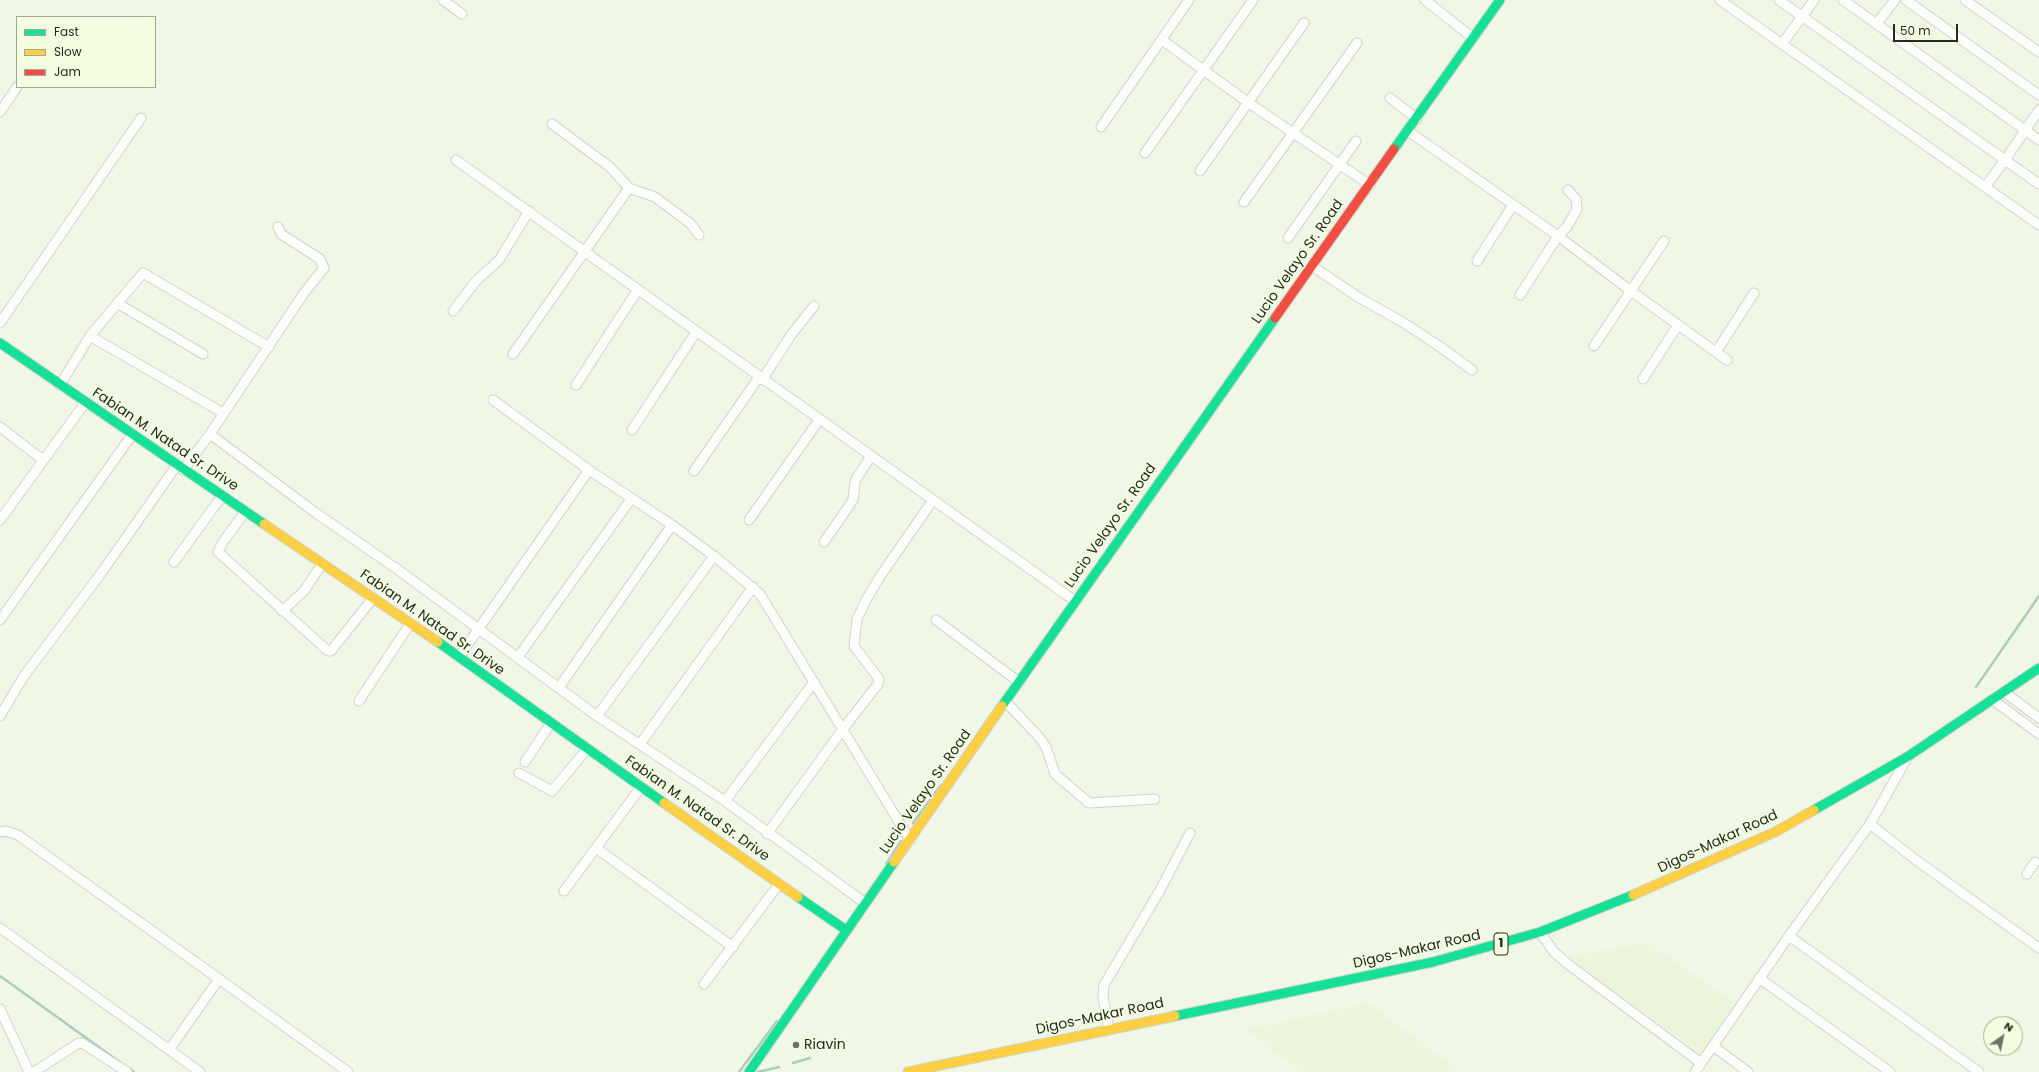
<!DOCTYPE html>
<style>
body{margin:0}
#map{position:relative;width:2039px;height:1072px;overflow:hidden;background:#f1f7e7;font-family:Poppins,sans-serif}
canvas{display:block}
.legend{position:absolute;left:16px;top:16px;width:140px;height:72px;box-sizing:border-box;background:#f3fee0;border:1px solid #a1a993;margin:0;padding:5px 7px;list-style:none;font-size:12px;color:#262a1f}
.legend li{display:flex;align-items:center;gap:8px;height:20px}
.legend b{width:20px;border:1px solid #a1a993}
.north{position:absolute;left:1983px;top:1016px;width:40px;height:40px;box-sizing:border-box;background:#f3fee0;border:1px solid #a1a993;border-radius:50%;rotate:33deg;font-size:11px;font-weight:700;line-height:16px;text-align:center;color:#262a1f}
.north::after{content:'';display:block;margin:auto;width:14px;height:18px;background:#6d7265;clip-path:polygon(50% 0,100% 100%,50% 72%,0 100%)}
.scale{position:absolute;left:1893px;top:24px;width:65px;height:18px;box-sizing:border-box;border:2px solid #262a1f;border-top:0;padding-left:5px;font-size:12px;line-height:14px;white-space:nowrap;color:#262a1f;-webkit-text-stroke:3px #f3fee0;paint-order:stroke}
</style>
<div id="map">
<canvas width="2039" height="1072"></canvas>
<ul class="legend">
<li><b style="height:5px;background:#16e098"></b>Fast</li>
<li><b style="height:5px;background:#ffcf43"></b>Slow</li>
<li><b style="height:5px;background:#f24e42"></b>Jam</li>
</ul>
<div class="north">N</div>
<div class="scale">50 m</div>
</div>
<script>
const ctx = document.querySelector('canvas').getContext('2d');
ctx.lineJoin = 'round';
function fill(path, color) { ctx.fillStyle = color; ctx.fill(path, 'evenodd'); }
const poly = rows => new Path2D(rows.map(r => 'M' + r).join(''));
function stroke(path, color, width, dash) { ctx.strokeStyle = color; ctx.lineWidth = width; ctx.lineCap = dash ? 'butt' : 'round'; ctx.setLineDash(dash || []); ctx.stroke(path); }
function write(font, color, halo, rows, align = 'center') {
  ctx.font = font + ' Poppins,sans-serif'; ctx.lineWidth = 3; ctx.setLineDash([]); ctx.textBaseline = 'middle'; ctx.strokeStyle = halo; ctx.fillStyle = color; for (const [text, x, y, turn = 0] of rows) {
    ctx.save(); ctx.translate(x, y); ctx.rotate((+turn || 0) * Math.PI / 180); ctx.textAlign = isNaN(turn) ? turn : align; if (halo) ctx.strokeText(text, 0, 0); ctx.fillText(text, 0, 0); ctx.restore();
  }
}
const built = poly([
 [1647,942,1735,1003,1701,1054,1569,957],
 [1368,1003,1462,1072,1301,1072,1246,1030]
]);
const stream = poly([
 [1976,687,2039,596],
 [913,823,941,785],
 [886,864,901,841],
 [0,976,121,1063],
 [793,1063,810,1058],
 [129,1068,134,1072],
 [739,1072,777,1021],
 [758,1072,779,1067]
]);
const street = poly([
 [443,0,462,14],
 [1425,0,1473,38],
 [1720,0,1782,44],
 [1779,0,2005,160,2039,110],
 [1814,0,1782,44,1985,187],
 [1843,0,2039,140],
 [1906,0,2039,95],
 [1965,0,2039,52],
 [1877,23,1895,0],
 [1162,40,1249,103,1370,185],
 [1390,98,1417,119],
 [0,112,17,87],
 [1101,127,1189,0],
 [1408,131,1558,236,1631,291,1727,360],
 [1145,153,1253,0],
 [456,160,1075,601],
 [1200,171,1304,23],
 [2039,184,2005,160,1985,187,2039,225],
 [629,188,655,197,691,224,699,235],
 [1244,202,1357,43],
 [1288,238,1356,141],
 [1477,261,1513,205],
 [1312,266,1358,297,1404,323,1439,346,1472,370],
 [1520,295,1558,236,1567,227,1577,209,1576,199,1568,190],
 [117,303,203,354],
 [453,311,476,281,499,260,529,211],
 [0,323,141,118],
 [90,336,223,413],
 [1594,346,1664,241],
 [1716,352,1754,293],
 [513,354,629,188,610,167,552,124],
 [1643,379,1678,325],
 [762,380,791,335,814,306],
 [60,385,90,336,143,273,269,347],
 [576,385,637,291],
 [493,400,589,470,672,525,714,556,760,594,910,840],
 [0,427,43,460],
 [632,430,696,332],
 [210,434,316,513,397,569,597,716,725,801,865,903],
 [183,470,210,434,304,293,324,268,320,259,281,234,278,227],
 [694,471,759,377],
 [245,512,223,542,218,552,328,651,331,651,373,598],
 [0,520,85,403],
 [749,520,819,420],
 [824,542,853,500,855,481,871,456],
 [174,562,222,496],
 [282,611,304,591,322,564],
 [0,620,132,435],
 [936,620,1019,682],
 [459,657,589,470],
 [518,657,631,499],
 [560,686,672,525],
 [2004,692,2039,718],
 [1993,700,2039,734],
 [359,701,410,624],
 [1006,702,1039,737,1046,747,1055,774,1089,803,1155,799],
 [0,716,24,676,102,572,177,465],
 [597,716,714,556],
 [640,744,753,587],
 [525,762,551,723],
 [519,773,552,791,587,749],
 [725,801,814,682],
 [1870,824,1916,860,2039,948],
 [0,832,6,831,18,835,219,979,169,1050],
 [767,834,843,729,878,684,879,679,854,646,857,619,866,600,881,575,933,500],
 [596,848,733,947],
 [2027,874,2035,862],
 [564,891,641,787],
 [0,928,200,1072],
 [1540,932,1554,952,1569,965,1701,1063],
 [1789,936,1979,1072],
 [1759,978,1890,1072],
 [219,979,348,1072],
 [704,984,779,884],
 [0,1009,29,1072],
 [1109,1030,1103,997,1104,985,1159,892,1190,833],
 [1713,1046,1748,1072],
 [34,1072,77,1044,82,1043,127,1072],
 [1695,1072,1789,936,1870,824,1907,758]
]);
const fast = poly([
 [1394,149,1500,0],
 [0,343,264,524],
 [438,642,664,803],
 [1002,706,1275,318],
 [1814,810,1907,757,2039,668],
 [798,897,846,930],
 [1175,1016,1433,962,1540,932,1633,895],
 [749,1072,894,862]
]);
const slow = poly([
 [264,524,438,642],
 [664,803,798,897],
 [894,862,1002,706],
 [1633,895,1775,832,1814,810],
 [908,1072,1175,1016]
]);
const jam = poly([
 [1275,318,1394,149]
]);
const markers = [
 [796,1045,4,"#6d7265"]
];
const shields = [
 [1501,944,14]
];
const shieldNames = [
 ["1",1501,944]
];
const streetNames = [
 ["Lucio Velayo Sr. Road",1298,262,-55],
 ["Fabian M. Natad Sr. Drive",165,440,34],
 ["Lucio Velayo Sr. Road",1111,526,-55],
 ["Fabian M. Natad Sr. Drive",432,623,35],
 ["Lucio Velayo Sr. Road",926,792,-55],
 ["Fabian M. Natad Sr. Drive",697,809,35],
 ["Digos-Makar Road",1718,842,-25],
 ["Digos-Makar Road",1417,950,-13],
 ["Digos-Makar Road",1100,1017,-12]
];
const poiNames = [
 ["Riavin",804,1045]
];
fill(built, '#ebf5da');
stroke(stream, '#acccbf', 2.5);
stroke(street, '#cfd4c8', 11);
stroke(fast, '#cfd4c8', 11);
stroke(slow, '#cfd4c8', 11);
stroke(jam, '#cfd4c8', 11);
stroke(street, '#fdfefb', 9);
stroke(fast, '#16e098', 9);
stroke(slow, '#ffcf43', 9);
stroke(jam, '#f24e42', 9);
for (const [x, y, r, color] of markers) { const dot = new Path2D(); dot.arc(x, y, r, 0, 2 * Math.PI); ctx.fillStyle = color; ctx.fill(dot); stroke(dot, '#f3fee0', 1.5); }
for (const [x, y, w] of shields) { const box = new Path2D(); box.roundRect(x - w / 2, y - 11, w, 22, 3); ctx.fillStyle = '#f3fee0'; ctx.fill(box); stroke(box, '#262a1f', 1); }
write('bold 13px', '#262a1f', null, shieldNames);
write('14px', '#262a1f', '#f3fee0', streetNames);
write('14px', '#262a1f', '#f3fee0', poiNames, 'left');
</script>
